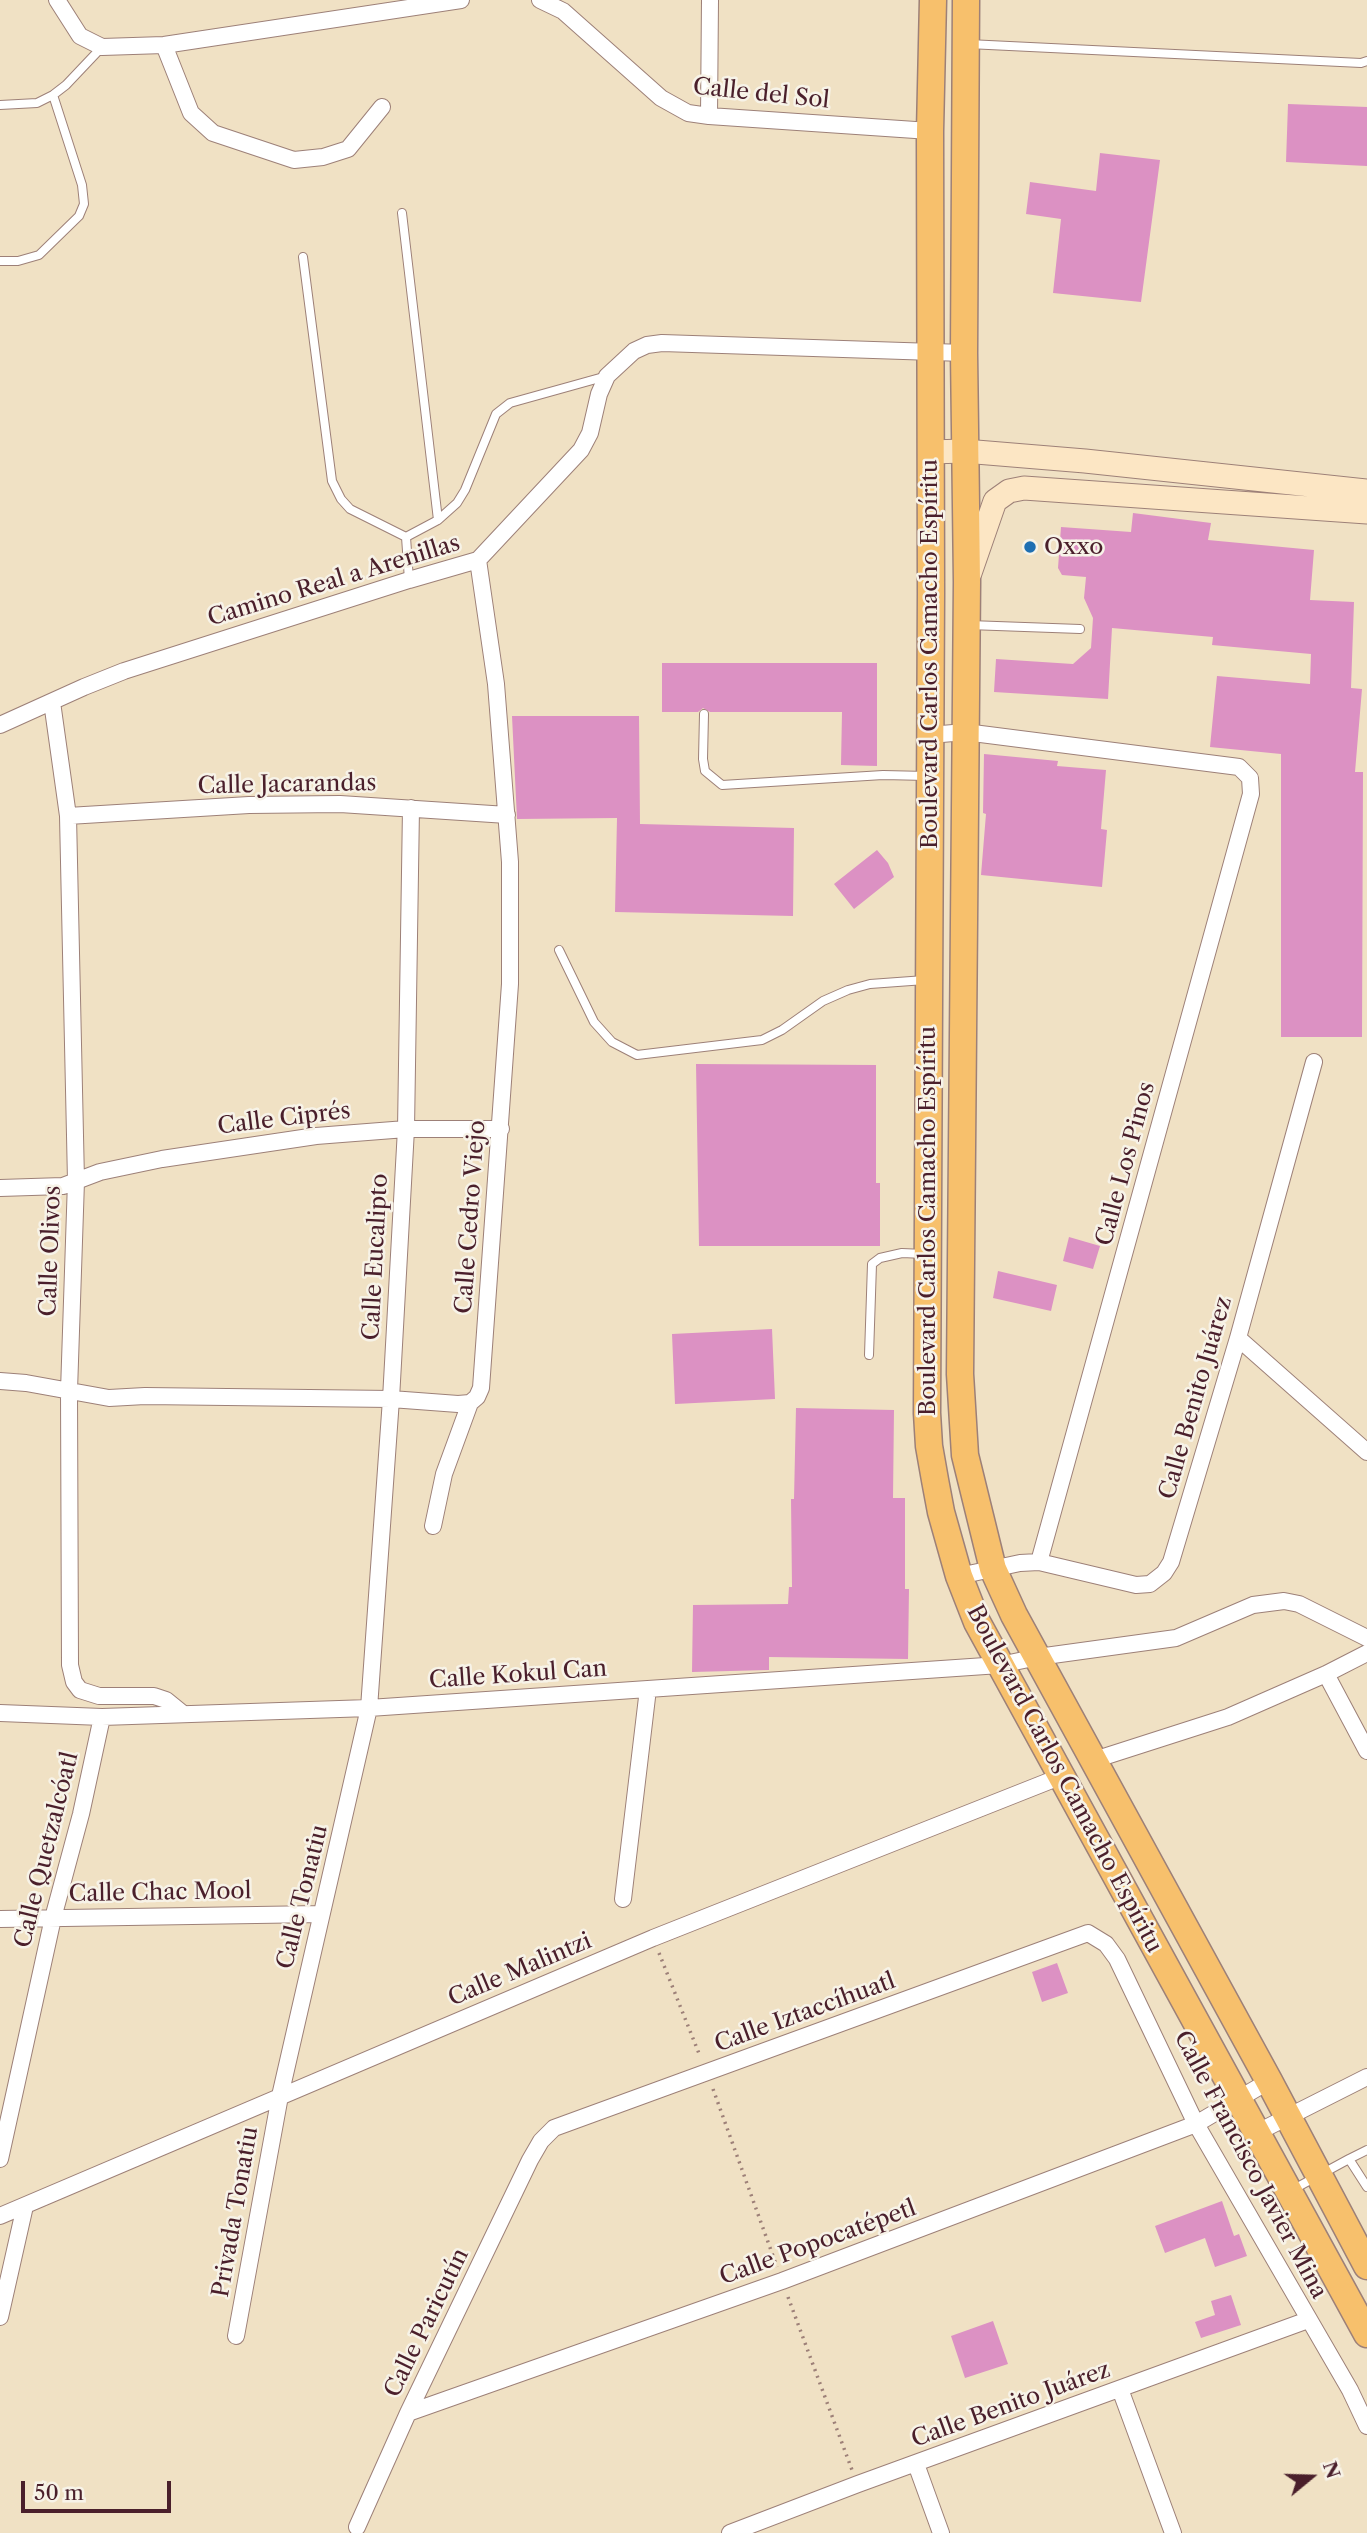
<!DOCTYPE html>
<meta charset="utf-8">
<style>
body{margin:0}
#map{position:relative;width:1367px;height:2533px;overflow:hidden;background:#f0e1c4;font-family:"Libre Caslon Text",serif}
canvas{display:block}
.north{position:absolute;left:1276px;top:2442px;width:70px;height:70px;-webkit-text-stroke:5px #f7f3e8;paint-order:stroke;rotate:71deg;font-size:19px;font-weight:700;line-height:28px;text-align:center;color:#4a1f2b}
.north::after{content:'';display:block;margin:auto;width:24px;height:32px;background:#4a1f2b;clip-path:polygon(50% 0,100% 100%,50% 72%,0 100%)}
.scale{position:absolute;left:21px;top:2481px;width:150px;height:32px;box-sizing:border-box;border:4px solid #4a1f2b;border-top:0;padding-left:9px;font-size:21px;line-height:24px;white-space:nowrap;color:#4a1f2b;-webkit-text-stroke:5px #f7f3e8;paint-order:stroke}
</style>
<div id="map">
<canvas width="1367" height="2533"></canvas>
<div class="north">N</div>
<div class="scale">50 m</div>
</div>
<script>
const ctx = document.querySelector('canvas').getContext('2d');
ctx.lineJoin = 'round';
function fill(path, color) { ctx.fillStyle = color; ctx.fill(path, 'evenodd'); }
const poly = rows => new Path2D(rows.map(r => 'M' + r).join(''));
function stroke(path, color, width, dash) { ctx.strokeStyle = color; ctx.lineWidth = width; ctx.lineCap = dash ? 'butt' : 'round'; ctx.setLineDash(dash || []); ctx.stroke(path); }
function write(font, color, halo, rows, align = 'center') {
  ctx.font = font + ' "Libre Caslon Text",serif'; ctx.lineWidth = 5; ctx.setLineDash([]); ctx.textBaseline = 'middle'; ctx.strokeStyle = halo; ctx.fillStyle = color; for (const [text, x, y, turn = 0] of rows) {
    ctx.save(); ctx.translate(x, y); ctx.rotate((+turn || 0) * Math.PI / 180); ctx.textAlign = isNaN(turn) ? turn : align; if (halo) ctx.strokeText(text, 0, 0); ctx.fillText(text, 0, 0); ctx.restore();
  }
}
const building = poly([
 [1288,104,1367,107,1367,166,1286,162],
 [1100,153,1160,160,1141,302,1053,293,1061,219,1026,214,1030,182,1096,191],
 [1133,513,1211,523,1208,540,1314,550,1310,600,1354,602,1351,688,1362,689,1355,772,1363,772,1362,1037,1281,1037,1281,754,1210,747,1217,676,1310,684,1311,654,1212,645,1213,637,1112,628,1108,699,994,692,996,659,1073,664,1091,648,1093,618,1084,598,1086,577,1062,575,1058,568,1061,527,1131,532],
 [662,663,877,663,877,766,841,765,842,712,710,712,703,708,698,712,662,712],
 [512,716,639,716,640,824,794,828,793,916,615,912,617,818,517,819],
 [984,754,1058,761,1057,766,1106,770,1101,829,1107,830,1102,887,981,875,986,814,983,813],
 [877,850,888,863,894,877,854,909,834,884],
 [696,1064,876,1065,876,1183,880,1183,880,1246,699,1246],
 [1069,1237,1100,1246,1093,1269,1063,1261],
 [998,1271,1057,1285,1051,1311,993,1298],
 [772,1329,775,1399,675,1404,672,1334],
 [796,1408,894,1410,893,1498,905,1498,905,1589,909,1589,908,1659,769,1657,769,1670,692,1672,693,1605,788,1604,789,1587,792,1587,791,1499,794,1499],
 [1057,1963,1068,1993,1042,2002,1032,1972],
 [1222,2201,1234,2236,1239,2234,1247,2256,1215,2267,1205,2238,1165,2253,1155,2226],
 [1231,2295,1241,2325,1201,2338,1195,2322,1215,2315,1211,2301],
 [993,2321,1008,2364,965,2378,951,2336]
]);
const path = poly([
 [659,1953,700,2056],
 [713,2089,777,2267],
 [788,2297,852,2470]
]);
const service = poly([
 [968,44,1361,63,1367,61],
 [0,105,37,103,53,95,66,85,102,47],
 [402,213,438,520,406,537,409,580],
 [303,257,332,481,341,499,350,509,406,537],
 [0,261,18,261,39,255,79,216,84,204,82,185,53,95],
 [438,520,457,503,465,490,496,414,510,403,607,376],
 [969,625,1080,629],
 [704,714,703,759,705,771,722,785,883,775,927,776],
 [559,950,594,1022,612,1042,637,1055,762,1040,782,1030,823,1001,848,990,870,984,925,980],
 [869,1355,872,1264,880,1258,902,1253,924,1254],
 [1349,2159,1367,2150],
 [1292,2190,1349,2159,1367,2187]
]);
const minor = poly([
 [57,0,80,36,102,47,164,45,461,0],
 [540,0,563,11,661,98,688,113,709,116,930,131],
 [164,45,191,113,213,133,294,160,323,157,348,149,382,107],
 [709,116,710,0],
 [52,702,68,816,76,1181,69,1391,70,1665,74,1682,80,1690,99,1696,154,1696,166,1700,182,1713],
 [0,725,84,687,124,671,409,580,478,560,581,450,590,433,599,394,607,376,634,351,647,345,662,343,964,353],
 [930,735,965,732,1239,767,1250,778,1251,794,1039,1562],
 [68,816,249,805,340,804,507,815],
 [0,1188,63,1186,100,1172,162,1159,316,1136,406,1129,501,1129],
 [1238,1338,1367,1452],
 [0,1381,26,1383,109,1398,145,1396,391,1399,458,1404,470,1403,477,1397,481,1388,510,984,510,862,496,684,478,560],
 [433,1526,444,1474,470,1403],
 [959,1576,1020,1563,1039,1562,1136,1585,1150,1584,1164,1573,1171,1562,1238,1338,1314,1062],
 [1326,1674,1367,1751],
 [0,1713,102,1717,369,1708,1000,1665,1038,1657,1176,1638,1253,1605,1284,1601,1299,1604,1367,1638],
 [1094,1760,1228,1717,1326,1674,1367,1653],
 [623,1899,648,1689],
 [0,1919,320,1914],
 [1256,2133,1367,2077],
 [0,2159,53,1918,81,1814,102,1717],
 [0,2216,653,1938,1062,1776],
 [0,2317,25,2206],
 [236,2336,280,2096,369,1708,391,1399,406,1129,411,808],
 [1120,2389,1173,2533],
 [408,2413,782,2281,1196,2124,1269,2081],
 [916,2464,941,2533],
 [357,2527,408,2413,530,2160,541,2141,554,2128,1088,1933,1106,1944,1117,1959,1196,2124,1350,2390,1367,2426],
 [730,2533,858,2484,1308,2320]
]);
const secondary = poly([
 [930,452,964,451,1085,461,1367,491],
 [970,573,995,501,1009,491,1024,488,1367,512]
]);
const primary = poly([
 [933,0,930,131,931,593,927,1413,929,1446,935,1480,941,1512,959,1576,977,1622,1367,2334],
 [966,0,964,353,967,582,960,1374,965,1455,993,1569,1014,1615,1269,2081,1367,2266]
]);
const markers = [
 [1030,547,7,"#1f6fb2"]
];
const streetNames = [
 ["Calle del Sol",761,94,6],
 ["Camino Real a Arenillas",334,581,-17],
 ["Boulevard Carlos Camacho Espíritu",930,654,-90],
 ["Calle Jacarandas",287,785,-1],
 ["Calle Ciprés",284,1119,-7],
 ["Calle Los Pinos",1126,1164,-75],
 ["Calle Cedro Viejo",471,1217,-86],
 ["Boulevard Carlos Camacho Espíritu",928,1221,-90],
 ["Calle Olivos",51,1251,-88],
 ["Calle Eucalipto",376,1257,-87],
 ["Calle Benito Juárez",1196,1398,-74],
 ["Calle Kokul Can",518,1675,-4],
 ["Boulevard Carlos Camacho Espíritu",1064,1779,62],
 ["Calle Quetzalcóatl",47,1850,-76],
 ["Calle Chac Mool",160,1893,-1],
 ["Calle Tonatiu",303,1897,-76],
 ["Calle Malintzi",520,1970,-23],
 ["Calle Iztaccíhuatl",805,2013,-20],
 ["Calle Francisco Javier Mina",1250,2165,62],
 ["Privada Tonatiu",236,2212,-80],
 ["Calle Popocatépetl",818,2243,-20],
 ["Calle Paricutín",427,2323,-64],
 ["Calle Benito Juárez",1011,2405,-20]
];
const poiNames = [
 ["Oxxo",1044,547]
];
fill(building, '#dc91c3');
stroke(service, '#9d8078', 10);
stroke(minor, '#9d8078', 18);
stroke(secondary, '#9d8078', 25);
stroke(primary, '#9d8078', 29);
stroke(path, '#9d8078', 3.5, [2, 5]);
stroke(service, '#fff', 8);
stroke(minor, '#fff', 16);
stroke(secondary, '#fce6c4', 23);
stroke(primary, '#f7c06c', 26);
for (const [x, y, r, color] of markers) { const dot = new Path2D(); dot.arc(x, y, r, 0, 2 * Math.PI); ctx.fillStyle = color; ctx.fill(dot); stroke(dot, '#f7f3e8', 2.5); }
write('23px', '#4a1f2b', '#f7f3e8', streetNames);
write('23px', '#4a1f2b', '#f7f3e8', poiNames, 'left');
</script>
